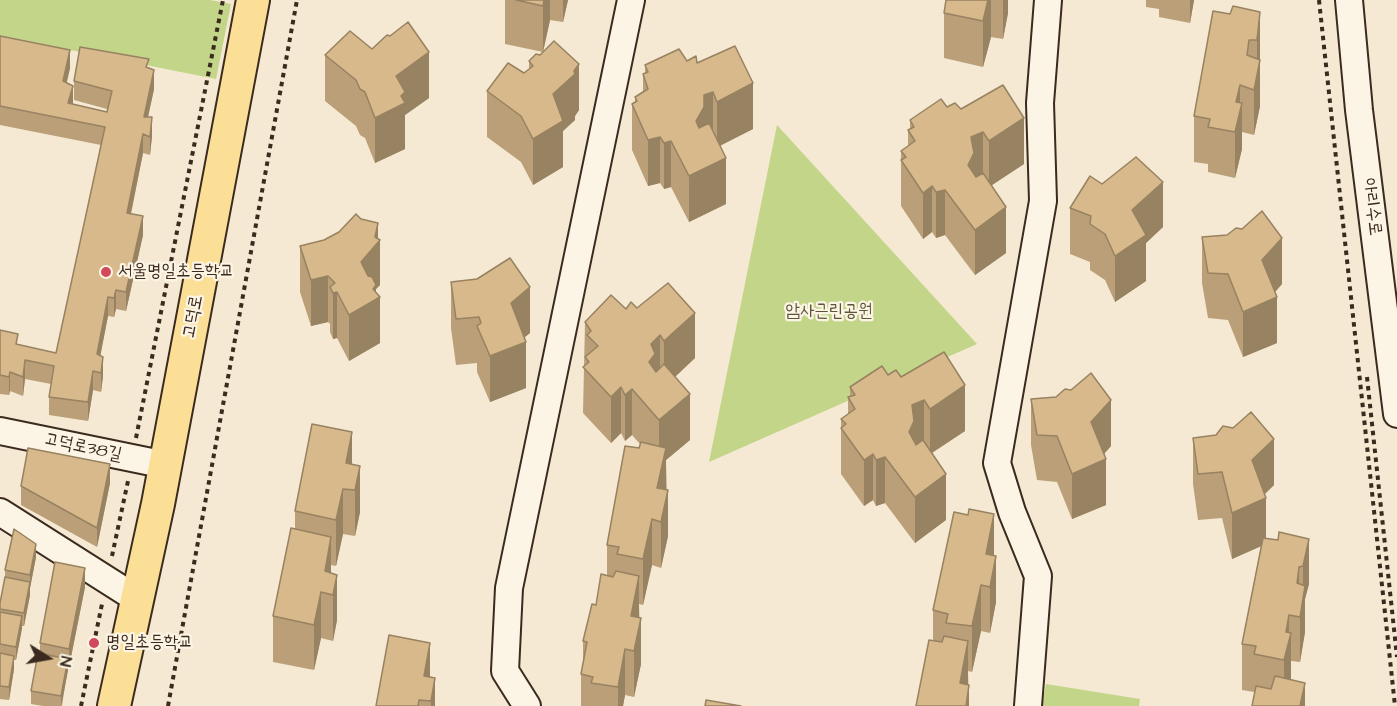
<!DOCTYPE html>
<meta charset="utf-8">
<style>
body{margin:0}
#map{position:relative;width:1397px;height:706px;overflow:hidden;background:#f5e9d3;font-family:"Architects Daughter",sans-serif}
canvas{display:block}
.north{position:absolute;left:18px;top:628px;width:60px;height:60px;-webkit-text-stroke:4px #fcf5e5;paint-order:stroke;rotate:101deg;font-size:16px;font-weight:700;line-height:24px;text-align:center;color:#3b2a1e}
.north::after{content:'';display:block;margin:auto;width:21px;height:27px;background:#3b2a1e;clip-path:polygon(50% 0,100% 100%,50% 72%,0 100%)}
</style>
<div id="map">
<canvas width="1397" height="706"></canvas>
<div class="north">N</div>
</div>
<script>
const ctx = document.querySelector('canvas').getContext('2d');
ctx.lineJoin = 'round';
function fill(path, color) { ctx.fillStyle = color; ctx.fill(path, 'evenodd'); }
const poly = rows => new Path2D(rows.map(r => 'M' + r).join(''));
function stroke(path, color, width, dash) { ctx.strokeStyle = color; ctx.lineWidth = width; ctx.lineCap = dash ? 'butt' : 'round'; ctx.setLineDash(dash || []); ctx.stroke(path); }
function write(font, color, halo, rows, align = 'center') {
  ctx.font = font + ' "Architects Daughter","Poor Story",sans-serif'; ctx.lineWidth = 4.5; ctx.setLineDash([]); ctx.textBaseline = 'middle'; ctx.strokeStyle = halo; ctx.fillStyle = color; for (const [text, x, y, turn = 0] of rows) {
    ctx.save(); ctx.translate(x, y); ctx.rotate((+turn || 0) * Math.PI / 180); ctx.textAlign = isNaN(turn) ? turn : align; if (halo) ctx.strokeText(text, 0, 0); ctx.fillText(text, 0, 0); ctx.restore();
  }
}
const green = poly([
 [0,0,210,0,231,4,216,79,0,36],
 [777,125,977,344,709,462],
 [1046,684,1140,699,1139,706,1042,706]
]);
const path = poly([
 [1319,0,1395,706],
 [1367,377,1397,657],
 [136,438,223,0],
 [112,556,128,481],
 [81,706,102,604],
 [168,706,297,0]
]);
const minor = poly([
 [1349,0,1359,110,1397,414],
 [0,431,166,465],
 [0,512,137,599],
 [527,706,505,671,509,588,631,0],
 [1028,706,1038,576,1012,512,997,463,1043,201,1040,103,1048,0]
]);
const major = poly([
 [114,706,158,504,253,0]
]);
const wall = poly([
 [505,0,568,0,563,22,550,20,543,52,505,44],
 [946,0,1008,0,1008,13,1003,39,991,37,983,67,944,58,944,13],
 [1146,0,1194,0,1190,23,1159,17,1159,9,1146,7],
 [1260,12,1260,106,1254,135,1242,132,1242,149,1235,178,1208,172,1208,164,1194,162,1194,116,1230,14],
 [0,36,70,68,66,83,73,104,107,112,107,109,74,100,74,81,149,68,154,89,148,117,152,136,150,155,143,153,131,214,143,235,126,311,116,309,114,317,108,316,100,356,103,376,101,392,93,390,88,421,49,415,49,397,51,384,25,379,23,396,10,391,9,395,0,394,0,330,18,345,56,353,101,145,0,125],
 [325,55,429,98,405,115,405,149,375,163,365,138,360,135,356,126,325,101],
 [529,61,579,110,575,116,575,120,563,131,563,167,533,185,521,162,487,137,487,91,524,73,529,70],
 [687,61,697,63,753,129,720,146,726,204,689,222,671,187,664,189,660,183,648,186,632,150,632,104,635,102,635,97,643,91,643,74,645,74,645,65],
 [947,107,961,109,1024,164,992,185,1006,253,975,275,945,235,936,238,932,232,923,239,901,206,901,151,908,146,908,130,910,129,910,120],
 [1102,184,1163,227,1146,243,1146,281,1115,302,1105,280,1090,270,1090,262,1070,254,1070,208],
 [1202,237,1282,284,1275,292,1277,343,1243,357,1228,320,1208,318,1202,283],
 [378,239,380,285,376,289,376,293,380,343,349,361,337,338,333,339,330,332,330,324,328,322,311,326,300,292,300,246],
 [477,279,530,333,524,337,526,388,490,402,477,372,477,363,456,365,451,328,451,282],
 [637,308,695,358,675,377,690,440,666,460,668,536,661,568,652,565,643,605,639,604,641,664,634,697,625,695,623,706,581,706,581,674,583,663,583,641,607,575,607,545,640,444,632,435,625,441,621,433,611,443,583,413,585,322,626,309],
 [888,375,901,377,965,431,932,453,946,520,915,543,885,503,876,506,873,500,864,506,841,474,841,419,848,414,848,397,850,396,850,387],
 [1031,399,1111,446,1104,454,1106,505,1072,519,1057,482,1037,480,1031,445],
 [1216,435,1274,485,1265,494,1266,538,1278,540,1309,539,1309,584,1305,599,1305,632,1300,662,1291,661,1290,680,1305,706,1254,695,1254,692,1242,690,1242,644,1261,546,1232,559,1222,518,1198,520,1193,484,1193,438],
 [352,464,360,512,355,536,343,534,336,566,331,565,331,573,337,620,333,641,321,638,314,670,273,662,273,616,295,529,295,511],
 [110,483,97,547,21,505,21,486],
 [994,556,996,602,990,633,981,631,972,672,968,671,969,706,933,641,933,610],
 [36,557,30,588,30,595,24,626,22,626,16,660,14,660,14,669,9,700,0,699,0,603,5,578,5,570],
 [85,587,69,667,68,667,62,706,43,706,31,704,31,691,40,653,40,643],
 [430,677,435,706,376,706]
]);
const shadedWall = poly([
 [544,0,550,0,550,20,543,52,543,6],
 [563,0,568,0,563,22],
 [988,0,991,0,991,37,983,67,983,21],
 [1003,0,1008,0,1008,13,1003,39],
 [1190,0,1194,0,1190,23],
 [1260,12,1260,106,1254,135,1254,90,1257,77,1257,40],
 [70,50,70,68,63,100,63,81],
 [429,52,429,98,405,115,405,149,375,163,375,118,396,76],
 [579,64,579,110,575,116,575,120,563,131,563,167,533,185,533,139,553,94],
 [154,70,154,89,144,135,144,117],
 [753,83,753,129,717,147,717,102],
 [1240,85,1240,113,1242,103,1242,149,1235,178,1235,132,1236,102],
 [73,86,73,105,68,122,68,103],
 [713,92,713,138,704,141,696,121,704,95],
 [152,117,152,136,150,155,150,137],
 [1024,118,1024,164,989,187,989,141],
 [983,132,983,178,974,182,968,165,971,137],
 [143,134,143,153,127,232,127,213],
 [660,137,660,183,648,186,648,140],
 [671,141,671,187,664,189,664,143],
 [726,158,726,204,689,222,689,176],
 [1163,182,1163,227,1146,243,1146,281,1115,302,1115,256,1132,210],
 [932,186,932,232,923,239,923,193],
 [945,190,945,235,936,238,936,192],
 [1006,207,1006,253,975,275,975,230],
 [143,216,143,235,126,311,126,292],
 [378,223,378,242,380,240,380,285,376,289,376,299,380,297,380,343,349,361,349,315,361,262,375,237],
 [1282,238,1282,284,1267,301,1277,297,1277,343,1243,357,1243,312,1262,260],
 [328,276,328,322,311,326,311,280],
 [530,287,530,333,513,347,526,342,526,388,490,402,490,356,511,303],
 [116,290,116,309,114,317,114,298],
 [337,292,337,338,333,339,333,293],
 [108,297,108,316,97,373,97,354],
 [695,313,695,358,664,387,664,341],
 [660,335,660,380,649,362,651,344],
 [103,357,103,376,101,392,101,373],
 [25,360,25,379,23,396,23,377],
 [93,371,93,390,88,421,88,402],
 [10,372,10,391,9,395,9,377],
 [965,385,965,431,930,454,930,409],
 [621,387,621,433,611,443,611,397],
 [632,389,632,435,625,441,625,395],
 [690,394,690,440,666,460,666,494,657,488,659,466,659,420],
 [924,400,924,446,914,450,909,432,912,405],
 [1111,400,1111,446,1096,463,1106,459,1106,505,1072,519,1072,474,1091,422],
 [352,432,352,478,346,463],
 [1274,439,1274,485,1255,503,1266,498,1266,544,1232,559,1232,513,1252,460],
 [873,454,873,500,864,506,864,460],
 [885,457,885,503,876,506,876,460],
 [110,464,110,483,97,547,97,528],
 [360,466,360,512,355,536,355,490],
 [946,474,946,520,915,543,915,497],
 [343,489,343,534,336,566,336,520],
 [668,490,668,536,661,568,661,522],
 [994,514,994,560,986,554],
 [652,519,652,565,643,605,643,559],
 [331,537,331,583,325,571],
 [1309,539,1309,584,1305,599,1305,632,1300,662,1300,617,1303,600,1303,566],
 [36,544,36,557,30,588,30,575],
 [996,556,996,602,990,633,990,587],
 [1299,567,1299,612,1297,583],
 [85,568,85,587,69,667,69,649],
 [337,575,337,620,333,641,333,595],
 [639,576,639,622,631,616],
 [30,582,30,595,24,626,24,613],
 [981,585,981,631,972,672,972,626],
 [321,592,321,638,314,670,314,625],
 [1289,615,1289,638,1291,633,1291,679,1284,706,1284,660,1286,632],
 [22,616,22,629,16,660,16,647],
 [641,618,641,664,634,697,634,651],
 [968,641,968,687,960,683],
 [430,643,430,689,424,676],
 [625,649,625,695,623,706,618,706,618,687],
 [14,656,14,669,9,700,9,687],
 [68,659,68,671,61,706,61,696],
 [435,678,435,706,431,706,431,701],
 [1305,683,1305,706,1300,706],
 [969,685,969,706,966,706]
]);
const building = poly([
 [516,0,544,0,543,6,516,0],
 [946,0,988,0,983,21,944,13,946,0],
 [1233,6,1260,12,1257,40,1249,40,1247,55,1260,60,1254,90,1240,85,1236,102,1242,103,1235,132,1208,127,1210,119,1194,116,1213,11,1230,14,1233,6],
 [408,22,429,52,396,76,405,92,401,96,405,103,375,118,365,92,360,89,356,80,325,55,350,31,372,49,387,35,390,36,408,22],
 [0,36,70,50,63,81,73,86,68,103,107,112,112,91,74,81,80,47,149,59,146,67,154,70,144,117,152,117,150,137,143,134,127,213,143,216,126,292,116,290,114,298,108,297,97,354,103,357,101,373,93,371,88,402,49,397,54,366,25,360,23,377,10,372,9,377,0,375,0,330,18,334,16,344,56,353,105,127,0,106,0,36],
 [554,41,579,64,574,71,575,74,553,94,563,121,533,139,521,116,487,91,508,63,524,73,533,66,529,61,536,54,540,55,554,41],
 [735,46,753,83,717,102,713,92,704,95,704,107,696,121,699,128,709,123,726,158,689,176,671,141,664,143,660,137,648,140,632,104,637,101,635,97,648,89,643,74,648,72,645,65,679,49,687,61,696,56,697,63,735,46],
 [1003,85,1024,118,989,141,983,132,971,137,974,153,968,165,976,177,983,173,1006,207,975,230,945,190,936,192,932,186,923,193,901,160,906,157,901,151,915,141,908,130,914,127,910,120,941,99,947,107,955,103,961,109,1003,85],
 [1136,157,1163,182,1132,210,1146,235,1115,256,1105,234,1090,224,1091,216,1070,208,1090,176,1102,184,1136,157],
 [1262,211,1282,238,1262,260,1277,297,1243,312,1228,274,1208,273,1202,237,1227,235,1236,228,1242,229,1262,211],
 [356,214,361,219,378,223,375,237,380,240,361,262,368,276,372,277,376,285,373,289,380,297,349,315,337,292,333,293,330,287,335,283,328,276,311,280,300,246,324,240,339,232,356,214],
 [510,258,530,287,511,303,526,342,490,356,477,326,481,323,479,317,456,319,451,282,477,279,510,258],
 [668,283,695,313,664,341,660,335,651,344,655,354,649,362,656,372,664,364,690,394,659,420,632,389,625,395,621,387,611,397,583,367,589,362,585,357,598,346,587,335,591,331,585,322,611,295,626,309,631,302,637,308,668,283],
 [944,352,965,385,930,409,924,400,912,405,914,421,909,432,916,445,923,440,946,474,915,497,885,457,876,460,873,454,864,460,841,428,846,424,841,419,855,409,848,397,855,395,850,387,882,366,888,375,896,370,901,377,944,352],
 [1091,373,1111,400,1091,422,1106,459,1072,474,1057,436,1037,435,1031,399,1056,397,1065,389,1071,390,1091,373],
 [1251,412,1274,439,1252,460,1266,498,1232,513,1222,472,1198,474,1193,438,1216,435,1223,426,1233,428,1251,412],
 [312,424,352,432,346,463,360,466,355,490,343,489,336,520,295,511,312,424],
 [641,442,666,448,657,488,668,490,661,522,652,519,643,559,617,554,619,547,607,545,625,446,639,448,641,442],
 [28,448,110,464,97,528,21,486,28,448],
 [969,509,994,514,986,554,996,556,990,587,981,585,972,626,946,623,948,614,933,610,954,512,968,515,969,509],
 [291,528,331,537,325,571,337,575,333,595,321,592,314,625,273,616,291,528],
 [14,529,36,544,30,575,5,570,14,529],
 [1279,532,1309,539,1303,566,1299,567,1297,583,1305,586,1300,617,1289,615,1286,632,1291,633,1284,660,1254,654,1256,646,1242,644,1263,538,1278,540,1279,532],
 [55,562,85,568,69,649,40,643,55,562],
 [616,571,639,576,631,616,641,618,634,651,625,649,618,687,591,683,593,677,581,674,587,642,583,641,592,604,596,605,601,574,613,577,616,571],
 [5,577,30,582,24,613,0,609,0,603,5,577],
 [0,612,22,616,16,647,0,644,0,612],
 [389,635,430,643,424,676,435,678,431,701,419,700,418,706,376,706,389,635],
 [944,636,968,641,960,683,969,685,966,706,916,706,929,640,942,642,944,636],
 [0,653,14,656,9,687,0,686,0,653],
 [38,653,68,659,61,696,31,691,38,653],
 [1275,676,1305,683,1300,706,1252,706,1256,686,1271,689,1275,676],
 [706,700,741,706,705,706,706,700]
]);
const markers = [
 [106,272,6,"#d1495b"],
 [94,643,6,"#d1495b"]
];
const streetNames = [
 ["아리수로",1371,207,83],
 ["고덕로",194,317,-79],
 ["고덕로38길",83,448,12]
];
const poiNames = [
 ["서울명일초등학교",118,272],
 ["명일초등학교",106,643]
];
const parkNames = [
 ["암사근린공원",829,312]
];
fill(green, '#c2d589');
stroke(minor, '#3b2a1e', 30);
stroke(major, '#3b2a1e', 36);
stroke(path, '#3b2a1e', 4, [4.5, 4.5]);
stroke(minor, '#fcf5e5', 26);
stroke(major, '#fbdf96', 32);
fill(wall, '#ba9f78');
fill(shadedWall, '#978261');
fill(building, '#d8b98b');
stroke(building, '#978261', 1.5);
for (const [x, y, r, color] of markers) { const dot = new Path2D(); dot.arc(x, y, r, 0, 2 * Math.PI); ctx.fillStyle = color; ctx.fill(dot); stroke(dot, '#fcf5e5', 2); }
write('18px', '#3b2a1e', '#fcf5e5', streetNames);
write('18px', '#3b2a1e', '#fcf5e5', poiNames, 'left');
write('18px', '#5d5539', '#fcf5e5', parkNames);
</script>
